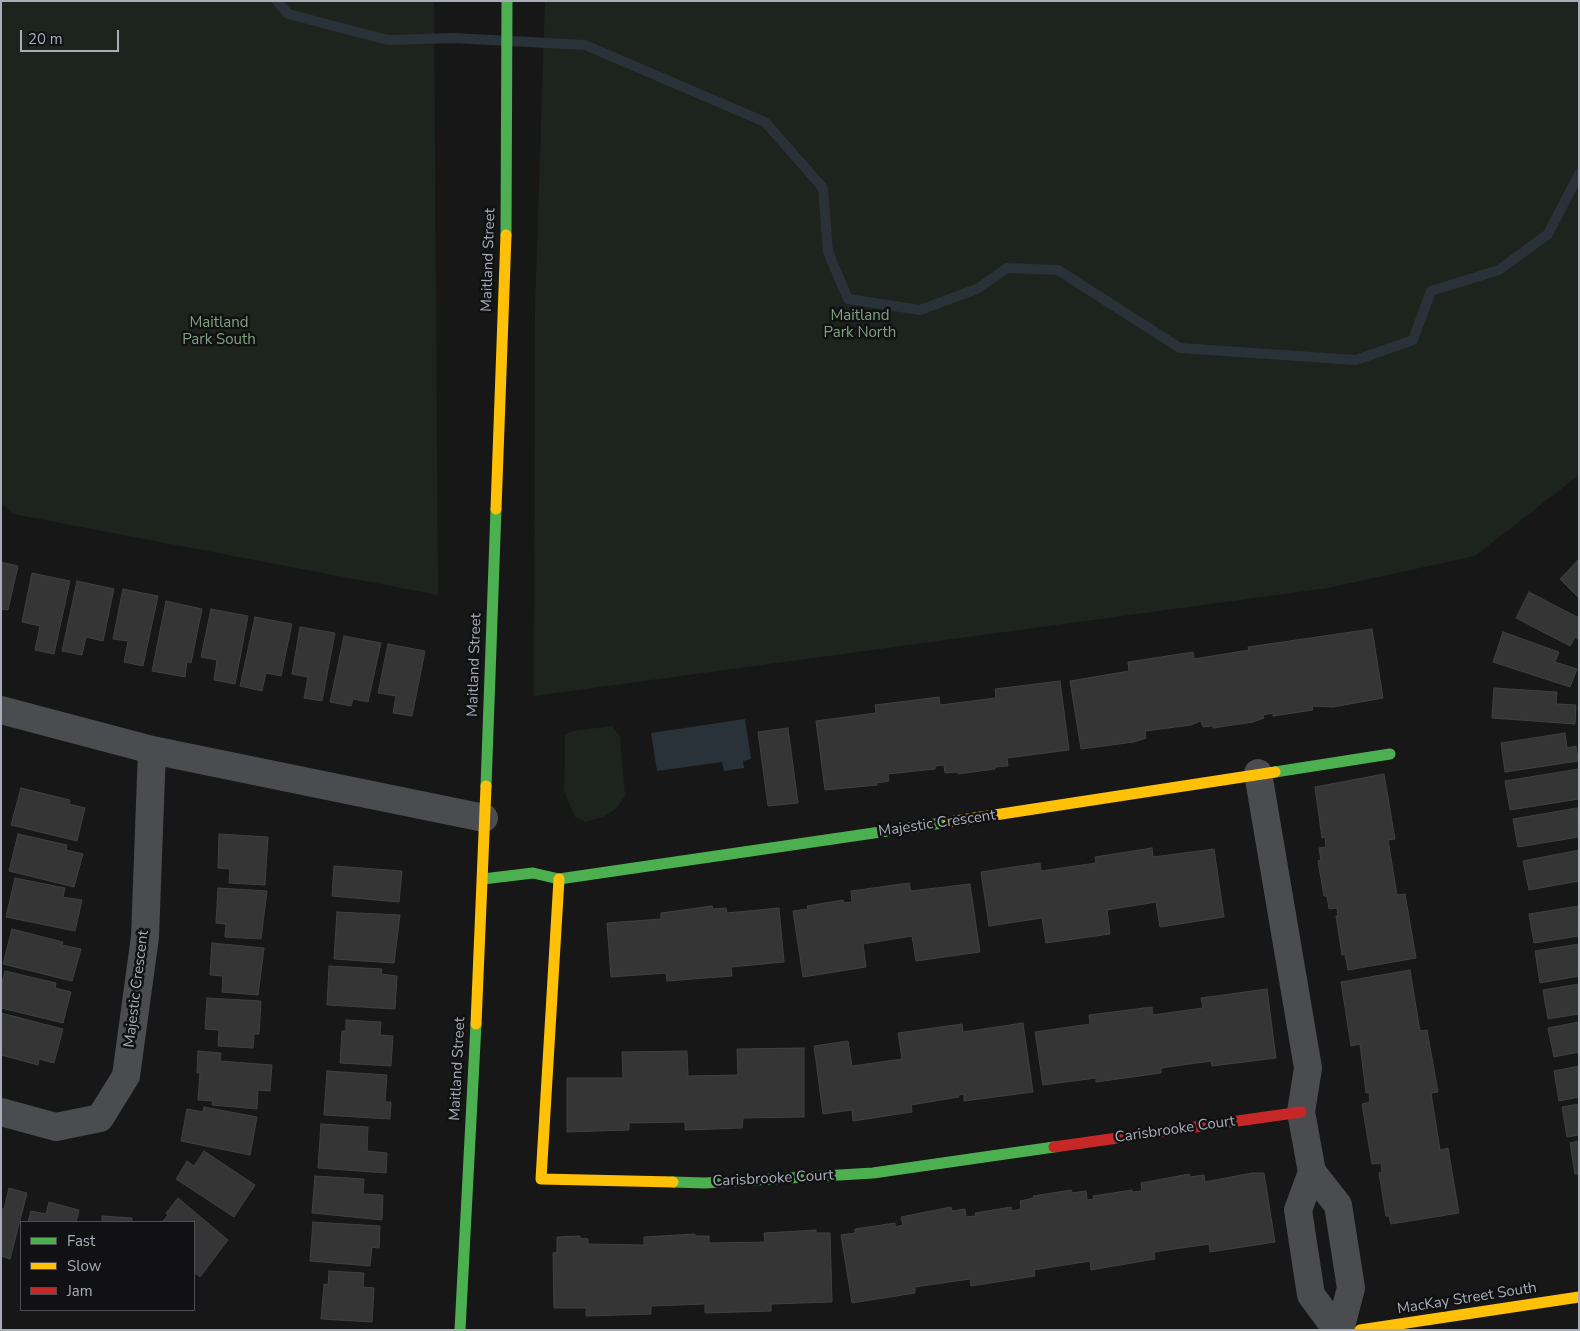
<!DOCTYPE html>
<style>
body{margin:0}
#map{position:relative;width:1580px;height:1331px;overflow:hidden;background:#171717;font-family:"Nunito Sans",sans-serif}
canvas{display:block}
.frame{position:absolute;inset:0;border:2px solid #a8adb8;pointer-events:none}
.legend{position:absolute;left:20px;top:1221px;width:175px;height:90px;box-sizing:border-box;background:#111113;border:1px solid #4d4f55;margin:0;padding:6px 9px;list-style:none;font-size:15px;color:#a8adb8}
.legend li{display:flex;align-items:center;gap:10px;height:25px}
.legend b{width:25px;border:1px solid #4d4f55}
.scale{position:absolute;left:20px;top:30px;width:99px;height:22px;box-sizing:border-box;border:2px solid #a8adb8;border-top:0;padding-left:6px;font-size:15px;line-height:18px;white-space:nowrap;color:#a8adb8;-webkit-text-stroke:4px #111113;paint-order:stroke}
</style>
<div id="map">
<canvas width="1580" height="1331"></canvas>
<div class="frame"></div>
<ul class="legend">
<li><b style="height:6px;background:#4caf50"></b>Fast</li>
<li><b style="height:6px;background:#ffc107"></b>Slow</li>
<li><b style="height:6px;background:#c62828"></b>Jam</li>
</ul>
<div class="scale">20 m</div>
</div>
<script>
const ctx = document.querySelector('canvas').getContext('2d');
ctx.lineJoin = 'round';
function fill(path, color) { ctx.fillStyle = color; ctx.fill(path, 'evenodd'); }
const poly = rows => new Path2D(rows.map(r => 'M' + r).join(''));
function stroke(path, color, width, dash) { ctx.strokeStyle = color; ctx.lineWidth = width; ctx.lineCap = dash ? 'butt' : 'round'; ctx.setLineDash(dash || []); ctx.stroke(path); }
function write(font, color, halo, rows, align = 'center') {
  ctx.font = font + ' "Nunito Sans",sans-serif'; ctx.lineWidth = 5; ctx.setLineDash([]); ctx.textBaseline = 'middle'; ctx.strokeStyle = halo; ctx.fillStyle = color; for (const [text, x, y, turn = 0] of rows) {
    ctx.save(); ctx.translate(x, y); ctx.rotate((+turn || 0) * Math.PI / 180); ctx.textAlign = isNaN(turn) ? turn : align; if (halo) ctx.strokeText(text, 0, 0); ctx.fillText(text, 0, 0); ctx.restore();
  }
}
const green = poly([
 [1,1,434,1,438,595,13,514,1,502],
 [545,1,1579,1,1579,475,1475,556,1328,588,534,696,535,309],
 [612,726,620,736,625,796,616,809,603,817,585,822,575,817,564,791,565,735,573,731]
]);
const water = poly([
 [745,719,751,759,743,761,744,768,724,771,722,762,657,771,651,733]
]);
const stream = poly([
 [277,1,288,14,388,40,453,38,585,45,765,122,823,188,828,252,848,299,920,310,977,289,1007,268,1058,270,1180,348,1356,360,1413,340,1431,291,1499,270,1548,234,1579,174]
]);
const building = poly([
 [1579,559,1579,598,1560,579,1579,559],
 [1,562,18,566,8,610,1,609,1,562],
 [32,573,70,581,54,654,35,650,40,626,22,622,32,573],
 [77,581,114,589,103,641,86,637,82,655,62,651,77,581],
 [123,589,158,596,143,666,124,662,128,641,113,639,123,589],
 [1529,592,1579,618,1579,639,1575,637,1570,646,1516,618,1529,592],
 [166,601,202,609,191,663,187,662,185,677,152,671,166,601],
 [211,609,248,616,235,684,214,680,217,660,201,657,211,609],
 [255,617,292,624,281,676,266,673,262,691,240,686,255,617],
 [300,627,335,633,322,701,304,698,308,677,292,674,300,627],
 [1372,629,1383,698,1333,707,1312,706,1313,710,1273,716,1273,713,1263,715,1264,718,1253,722,1213,728,1213,726,1203,727,1201,721,1191,725,1145,731,1146,738,1134,742,1081,749,1070,681,1129,671,1128,662,1193,652,1194,659,1249,650,1248,647,1372,629],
 [1503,632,1559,652,1555,662,1577,669,1570,687,1493,662,1503,632],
 [344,636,381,643,368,702,353,699,351,706,330,702,344,636],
 [388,644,425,651,412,716,393,713,396,696,378,693,388,644],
 [1060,681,1069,750,1007,758,1008,766,995,767,995,769,958,774,958,772,945,773,944,765,935,766,935,769,888,774,889,781,877,783,877,785,825,790,816,721,876,713,875,705,939,697,940,705,996,698,995,689,1060,681],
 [1494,688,1557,692,1556,704,1576,705,1575,724,1492,718,1494,688],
 [788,728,798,803,768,806,758,732,788,728],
 [1565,733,1567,748,1576,746,1578,761,1505,772,1501,743,1565,733],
 [1579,769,1579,799,1510,810,1505,781,1579,769],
 [1384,774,1395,839,1388,840,1397,895,1405,894,1416,958,1348,970,1345,954,1342,955,1336,916,1338,916,1337,908,1329,909,1327,896,1324,896,1318,861,1321,860,1319,848,1326,847,1325,837,1322,838,1315,787,1384,774],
 [21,788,70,800,69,804,85,808,77,841,11,825,21,788],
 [1577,808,1579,837,1518,847,1513,819,1577,808],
 [18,834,67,845,66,850,83,854,74,887,9,871,18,834],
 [219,834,268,837,265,885,229,883,230,869,218,868,219,834],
 [1152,848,1153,857,1214,849,1224,917,1160,927,1156,902,1107,910,1110,934,1046,943,1042,918,989,926,981,872,1040,863,1041,871,1096,863,1095,857,1152,848],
 [1579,850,1579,881,1529,890,1523,861,1579,850],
 [334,866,402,871,399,902,332,896,334,866],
 [15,878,65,888,63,897,82,900,75,931,6,917,15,878],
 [909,883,911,891,970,884,980,952,916,961,912,936,863,944,866,967,803,977,793,911,808,909,807,906,843,900,844,903,852,902,851,891,909,883],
 [218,888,267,891,261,939,225,937,226,924,216,923,218,888],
 [712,906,713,909,726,908,727,913,779,908,784,962,731,967,732,976,667,981,666,973,611,977,607,923,661,919,661,913,712,906],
 [1579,906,1579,936,1534,943,1529,914,1579,906],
 [337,912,400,915,394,963,334,959,337,912],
 [12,929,63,942,62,945,81,949,72,981,3,964,12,929],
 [212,943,264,948,258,995,222,992,223,976,210,975,212,943],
 [1579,944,1579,976,1540,983,1535,951,1579,944],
 [329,966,382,969,381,974,397,976,395,1009,327,1005,329,966],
 [1410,970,1420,1031,1427,1030,1438,1092,1431,1093,1440,1150,1448,1148,1459,1213,1391,1224,1389,1216,1386,1216,1379,1173,1382,1172,1381,1163,1372,1164,1362,1104,1370,1102,1369,1093,1366,1093,1360,1044,1351,1046,1341,982,1410,970],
 [5,971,56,983,55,988,71,992,63,1023,1,1008,1,987,5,971],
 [1579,984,1579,1014,1548,1019,1543,990,1579,984],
 [1267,989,1276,1058,1212,1066,1211,1061,1161,1068,1161,1073,1096,1082,1096,1078,1043,1085,1035,1032,1090,1024,1089,1015,1152,1007,1153,1015,1203,1008,1201,998,1267,989],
 [207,998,261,1001,259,1034,254,1034,253,1048,218,1046,219,1030,205,1029,207,998],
 [1,1013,63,1029,54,1063,39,1059,38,1065,1,1055,1,1013],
 [346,1020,381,1022,380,1035,393,1036,391,1066,340,1063,342,1031,346,1031,346,1020],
 [1579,1022,1579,1052,1554,1057,1548,1028,1579,1022],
 [1023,1023,1033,1092,964,1101,964,1094,958,1095,959,1097,911,1105,912,1112,853,1121,852,1110,823,1114,814,1046,848,1041,852,1066,902,1059,898,1033,962,1024,963,1032,1023,1023],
 [804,1048,804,1117,743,1118,742,1128,685,1130,685,1122,629,1123,629,1130,567,1132,567,1078,623,1078,622,1052,687,1051,688,1076,738,1075,737,1049,804,1048],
 [198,1051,221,1053,220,1061,272,1065,270,1091,258,1090,257,1109,212,1105,213,1101,198,1100,200,1073,197,1073,198,1051],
 [1579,1066,1579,1097,1559,1101,1554,1071,1579,1066],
 [327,1071,387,1075,385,1102,391,1102,390,1119,324,1115,327,1071],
 [1579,1104,1579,1135,1567,1137,1562,1107,1579,1104],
 [204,1107,257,1117,250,1155,181,1141,187,1109,203,1112,204,1107],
 [321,1124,368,1127,367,1151,387,1153,386,1173,318,1168,321,1124],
 [1579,1141,1579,1174,1575,1174,1570,1143,1579,1141],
 [204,1151,255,1185,234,1217,176,1179,187,1161,194,1166,204,1151],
 [1252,1173,1264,1173,1275,1242,1210,1252,1209,1244,1154,1252,1155,1259,1091,1270,1090,1261,1034,1270,1035,1276,971,1286,970,1279,915,1287,915,1293,852,1303,841,1235,855,1233,855,1229,895,1223,895,1227,903,1225,901,1217,951,1207,952,1211,965,1209,966,1217,976,1216,975,1213,1011,1207,1012,1211,1021,1209,1020,1201,1034,1198,1033,1196,1071,1190,1072,1193,1086,1191,1087,1200,1094,1199,1093,1196,1132,1190,1132,1192,1142,1191,1141,1183,1189,1174,1190,1177,1204,1175,1205,1182,1252,1173],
 [315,1176,364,1179,363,1194,383,1195,382,1220,312,1213,315,1176],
 [9,1188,27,1193,10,1259,1,1256,1,1209,4,1209,9,1188],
 [178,1198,228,1240,200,1277,194,1272,194,1222,162,1222,168,1215,166,1213,178,1198],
 [49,1202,79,1210,76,1222,28,1222,31,1211,46,1214,49,1202],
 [102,1216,132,1218,132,1222,102,1222,102,1216],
 [313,1222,380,1226,379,1248,372,1247,370,1266,310,1261,313,1222],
 [816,1230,816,1233,830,1233,832,1302,771,1304,771,1311,705,1313,705,1304,651,1306,651,1314,586,1316,586,1308,554,1308,553,1253,557,1252,557,1237,580,1236,580,1238,588,1239,588,1244,644,1245,644,1237,695,1234,695,1236,709,1236,709,1243,765,1242,764,1233,816,1230],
 [329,1271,364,1273,363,1287,374,1288,372,1322,321,1319,324,1284,328,1285,329,1271]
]);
const street = poly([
 [1,710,152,750,484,818],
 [1258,773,1308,1068,1301,1112,1312,1172,1338,1205,1351,1288,1340,1330],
 [1,1112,56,1127,100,1118,126,1076,145,937,152,750],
 [1312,1172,1298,1210,1311,1295,1337,1330]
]);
const fast = poly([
 [506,235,507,1],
 [1275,772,1390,754],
 [486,786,496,509],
 [483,879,533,873,559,879,949,822],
 [673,1182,705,1183,873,1173,1054,1147],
 [460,1330,476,1024]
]);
const slow = poly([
 [496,509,506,235],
 [949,822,1275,772],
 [559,879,541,1179,673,1182],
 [476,1024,486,786],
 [1360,1330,1579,1297]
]);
const jam = poly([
 [1054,1147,1301,1112]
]);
const streetNames = [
 ["Maitland Street",489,260,-88],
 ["Maitland Street",475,665,-88],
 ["Majestic Crescent",937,824,-8],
 ["Majestic Crescent",137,989,-83],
 ["Maitland Street",458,1069,-87],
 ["Carisbrooke Court",1175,1130,-8],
 ["Carisbrooke Court",773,1179,-3],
 ["MacKay Street South",1467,1299,-9]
];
const parkNames = [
 ["Maitland",860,316],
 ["Park North",860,333],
 ["Maitland",219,323],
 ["Park South",219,340]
];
fill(green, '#1d241e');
fill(water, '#2a3239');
stroke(stream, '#2a3239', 10);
fill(building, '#353536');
stroke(building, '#3f4043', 1);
stroke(street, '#4b4c50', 28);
stroke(fast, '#4caf50', 11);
stroke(slow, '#ffc107', 11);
stroke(jam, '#c62828', 11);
write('15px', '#a8adb8', '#111113', streetNames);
write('15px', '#7fa381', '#111113', parkNames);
</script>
